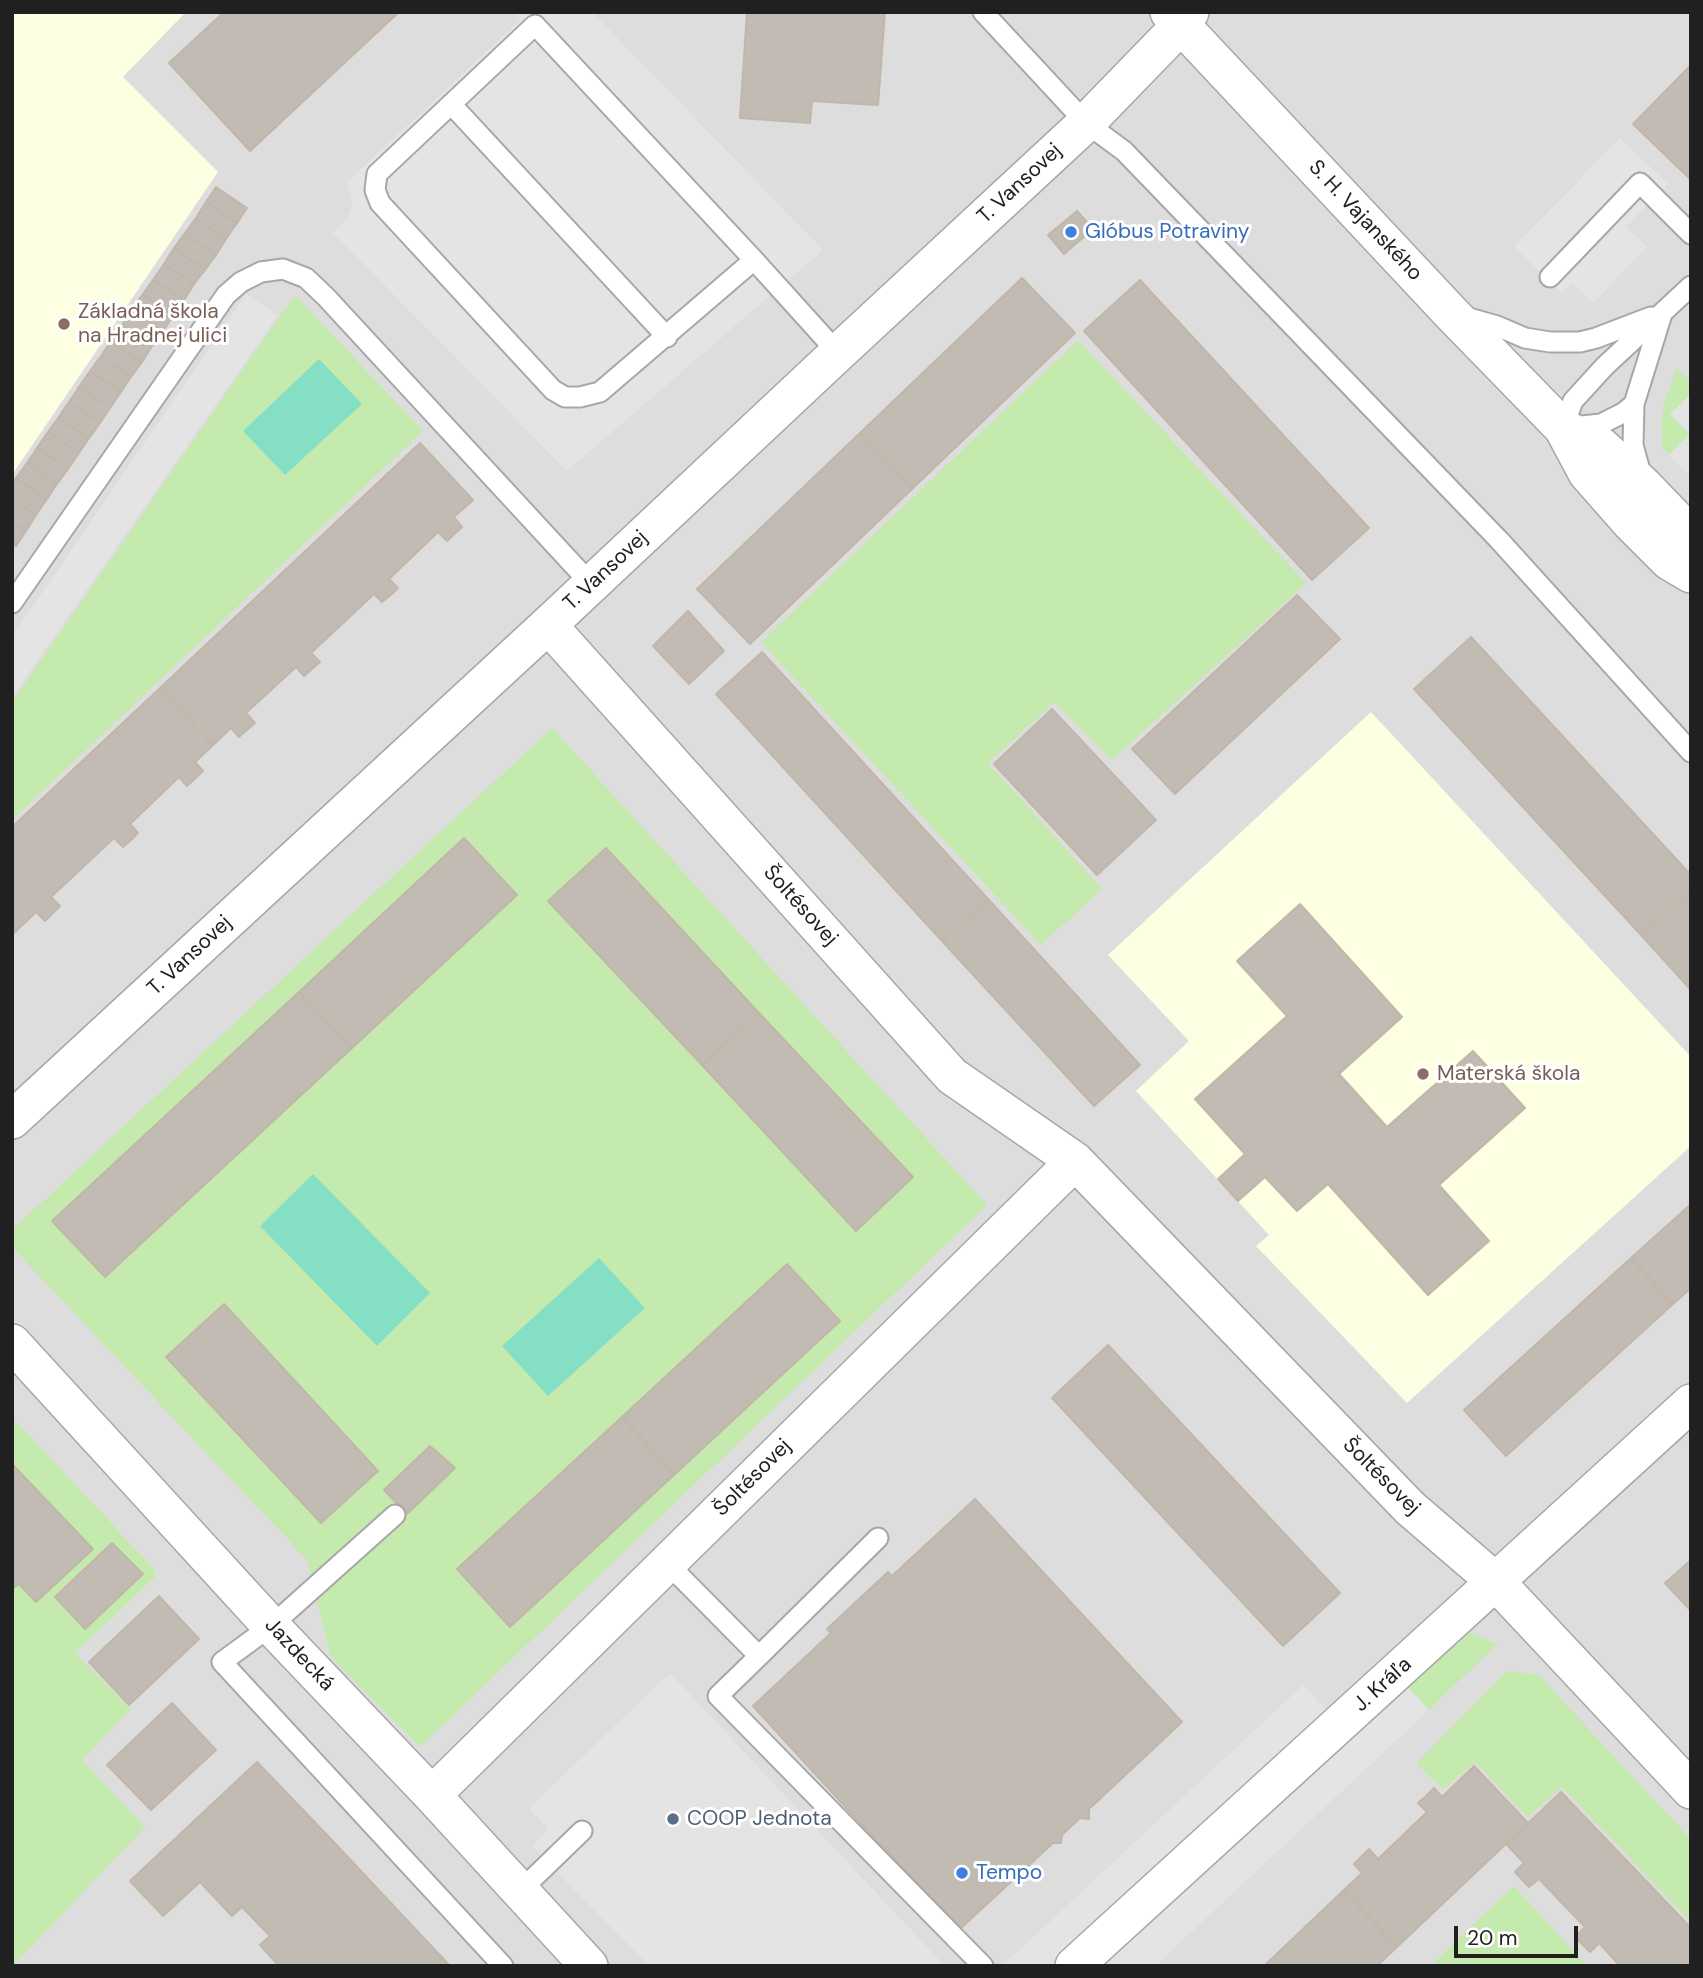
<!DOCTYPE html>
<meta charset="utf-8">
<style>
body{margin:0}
#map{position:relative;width:1703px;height:1978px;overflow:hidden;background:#f1eee7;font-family:"DM Sans",sans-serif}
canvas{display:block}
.frame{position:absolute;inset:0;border:14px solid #202020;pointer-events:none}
.scale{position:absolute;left:1454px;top:1926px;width:124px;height:32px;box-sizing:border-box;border:4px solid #202020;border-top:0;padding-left:9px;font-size:21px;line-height:24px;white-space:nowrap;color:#202020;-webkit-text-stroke:5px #fff;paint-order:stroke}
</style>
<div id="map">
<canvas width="1703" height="1978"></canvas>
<div class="frame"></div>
<div class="scale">20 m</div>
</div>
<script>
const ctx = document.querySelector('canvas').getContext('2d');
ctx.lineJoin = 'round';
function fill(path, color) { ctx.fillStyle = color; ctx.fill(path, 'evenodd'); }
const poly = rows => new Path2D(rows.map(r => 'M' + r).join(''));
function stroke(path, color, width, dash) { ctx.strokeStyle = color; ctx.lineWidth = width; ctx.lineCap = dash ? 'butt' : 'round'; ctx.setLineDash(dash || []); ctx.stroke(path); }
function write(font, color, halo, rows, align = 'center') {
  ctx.font = font + ' "DM Sans",sans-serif'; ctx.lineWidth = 6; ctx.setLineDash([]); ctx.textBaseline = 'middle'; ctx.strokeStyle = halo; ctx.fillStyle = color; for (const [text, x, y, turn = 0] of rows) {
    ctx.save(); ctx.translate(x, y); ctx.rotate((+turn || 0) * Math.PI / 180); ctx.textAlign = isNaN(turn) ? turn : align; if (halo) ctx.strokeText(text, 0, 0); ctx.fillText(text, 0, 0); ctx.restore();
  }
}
const residential = poly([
 [12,12,1691,12,1691,1966,12,1966]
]);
const education = poly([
 [12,12,186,12,123,77,218,172,12,475],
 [1371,712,1691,1057,1691,1146,1407,1403,1256,1246,1269,1235,1136,1091,1189,1041,1108,955]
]);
const grass = poly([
 [296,296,423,431,12,820,12,702,282,313],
 [1078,340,1306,583,1112,760,1054,702,988,763,1102,889,1041,945,761,642],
 [1677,368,1691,382,1691,394,1671,415,1690,434,1669,455,1663,448,1661,429,1664,403],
 [552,728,987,1205,420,1747,330,1656,308,1561,12,1247,12,1230],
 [12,1417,154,1569,156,1576,75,1653,131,1709,82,1760,145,1827,13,1966],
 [1466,1631,1497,1644,1429,1710,1407,1686],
 [1507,1671,1539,1675,1691,1840,1691,1922,1562,1787,1528,1817,1475,1762,1444,1789,1416,1764],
 [1514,1886,1587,1966,1430,1966]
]);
const pitch = poly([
 [319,359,362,404,285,475,243,431],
 [313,1174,430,1293,377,1346,260,1226],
 [599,1258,645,1308,548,1396,502,1346]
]);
const parking = poly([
 [515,12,592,12,823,250,567,471,333,233,348,217,353,204,346,183,521,19],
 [1620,138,1668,184,1626,227,1647,247,1593,303,1572,283,1562,293,1514,247],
 [246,294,278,315,12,697,12,637],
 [1691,394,1691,476,1669,455,1690,434,1670,414],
 [670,1673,945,1966,649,1966,549,1864,532,1845,548,1829,529,1808],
 [1303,1685,1352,1738,1407,1686,1429,1710,1155,1966,1002,1966]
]);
const building = poly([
 [224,12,399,12,250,151,169,63,224,12],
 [747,12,885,12,878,105,812,101,810,123,740,118,747,12],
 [1691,65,1691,180,1633,124,1691,65],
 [216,187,247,208,237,223,206,202,216,187],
 [206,202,237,223,226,239,196,218,206,202],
 [1077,211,1093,229,1064,254,1048,235,1077,211],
 [196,218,226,239,216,255,185,233,196,218],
 [185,233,216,255,205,270,174,248,185,233],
 [174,248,205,270,194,284,164,264,174,248],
 [164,264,194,284,184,300,153,280,164,264],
 [1022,278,1075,333,913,488,860,433,1022,278],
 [153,280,184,300,173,316,143,294,153,280],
 [1140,280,1369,528,1312,580,1084,331,1140,280],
 [143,294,173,316,163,331,132,309,143,294],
 [132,309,163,331,152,346,122,325,132,309],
 [122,325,152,346,142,362,111,341,122,325],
 [111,341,142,362,131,377,101,356,111,341],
 [101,356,131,377,121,392,90,371,101,356],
 [90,371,121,392,110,408,79,387,90,371],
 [79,387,110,408,100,423,69,402,79,387],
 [69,402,100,423,89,438,58,418,69,402],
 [58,418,89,438,79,453,48,432,58,418],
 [48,432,79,453,68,469,37,448,48,432],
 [860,433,913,488,750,644,697,589,860,433],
 [420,443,473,500,454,517,462,527,447,541,438,532,389,579,398,588,392,594,382,602,374,594,311,653,320,662,304,676,296,667,246,713,255,723,239,737,231,728,213,745,159,689,420,443],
 [37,448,68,469,57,484,27,463,37,448],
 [27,463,57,484,47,499,16,478,27,463],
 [16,478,47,499,36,515,12,498,12,484,16,478],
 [12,498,36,515,26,531,12,521,12,498],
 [12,521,26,531,16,546,12,544,12,521],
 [1297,595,1340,639,1175,794,1132,749,1297,595],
 [688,611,724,651,689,684,653,646,688,611],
 [1471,637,1691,875,1691,891,1642,936,1414,689,1471,637],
 [762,652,988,899,942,941,716,694,762,652],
 [159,689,213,745,195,762,203,771,187,786,179,777,130,824,138,833,131,840,123,847,114,838,51,897,60,906,45,921,36,912,12,935,12,827,159,689],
 [1052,709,1156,820,1097,875,994,764,1052,709],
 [464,838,517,895,352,1048,299,992,464,838],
 [606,848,759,1013,702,1065,548,901,606,848],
 [1691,891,1691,990,1642,936,1691,891],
 [988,899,1140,1065,1094,1106,942,941,988,899],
 [1300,904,1402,1017,1339,1074,1387,1127,1473,1051,1525,1108,1439,1185,1489,1241,1428,1295,1328,1184,1297,1211,1265,1177,1238,1201,1218,1179,1245,1154,1195,1099,1287,1016,1237,961,1300,904],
 [299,992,352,1048,105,1277,52,1221,299,992],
 [759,1013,913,1177,856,1231,702,1065,759,1013],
 [1691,1204,1691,1288,1673,1304,1631,1258,1691,1204],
 [1631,1258,1673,1304,1506,1456,1464,1410,1631,1258],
 [787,1264,840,1321,675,1474,622,1417,787,1264],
 [224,1304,378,1471,321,1523,166,1357,224,1304],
 [1108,1345,1340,1593,1283,1646,1052,1398,1108,1345],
 [622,1417,675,1474,510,1627,457,1569,622,1417],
 [430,1446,455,1468,407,1514,384,1490,430,1446],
 [12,1464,93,1549,36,1602,19,1584,12,1589,12,1464],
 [975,1499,1182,1722,1089,1809,1089,1819,1080,1818,1062,1835,1061,1843,1053,1843,960,1929,883,1846,881,1846,753,1706,831,1633,827,1629,888,1572,892,1576,975,1499],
 [112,1543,143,1574,85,1629,55,1597,112,1543],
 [1691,1560,1691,1611,1665,1583,1691,1560],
 [159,1596,199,1639,129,1705,89,1662,159,1596],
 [172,1703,216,1750,151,1810,107,1765,172,1703],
 [257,1762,329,1837,450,1966,279,1966,260,1945,270,1936,242,1907,232,1916,200,1882,163,1916,130,1881,257,1762],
 [1474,1766,1528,1823,1397,1947,1344,1890,1362,1873,1354,1864,1369,1849,1378,1859,1427,1812,1418,1803,1426,1796,1434,1788,1442,1797,1474,1766],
 [1561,1792,1691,1928,1691,1966,1620,1966,1599,1943,1590,1952,1575,1937,1585,1927,1539,1879,1529,1887,1515,1872,1524,1863,1506,1844,1561,1792],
 [1344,1890,1397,1947,1379,1964,1381,1966,1264,1966,1344,1890]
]);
const service = poly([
 [983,12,1086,123,1124,151,1499,540,1691,752],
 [451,104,667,337],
 [754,260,600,392,580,397,565,397,553,390,380,203,375,190,377,174,535,25,754,260,838,353],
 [1550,277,1640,183,1691,234],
 [1462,316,1497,326,1525,338,1550,342,1580,342,1596,338,1651,317],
 [1634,404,1623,413,1601,424,1563,428,1573,401,1605,366,1691,286],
 [1642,478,1633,445,1634,404,1662,314],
 [12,603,226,295,241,282,261,272,283,269,306,278,326,297,591,584],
 [395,1515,271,1626,222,1662,503,1966],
 [667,1563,759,1656,718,1696,983,1966],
 [759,1656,878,1538],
 [519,1892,582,1831]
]);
const minor = poly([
 [1169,12,1451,313,1563,428,1587,473,1631,523,1669,561,1691,574],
 [1563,428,1601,446,1645,487,1691,535],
 [548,625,952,1076,1075,1161,1410,1508,1496,1582,1691,1790],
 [12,1120,548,625,838,353,1086,123,1181,25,1190,12],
 [12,1343,271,1626,432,1795,589,1966],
 [432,1795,1075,1161],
 [1074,1966,1691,1403]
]);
const markers = [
 [1071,232,7,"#3f7fe0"],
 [64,324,7,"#8d6e63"],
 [1423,1074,7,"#8d6e63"],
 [673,1819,7,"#5c6f8a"],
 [962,1873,7,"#3f7fe0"]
];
const streetNames = [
 ["T. Vansovej",1020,184,-43],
 ["S. H. Vajanského",1365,221,47],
 ["T. Vansovej",606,571,-43],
 ["Šoltésovej",800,906,48],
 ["T. Vansovej",190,956,-43],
 ["Šoltésovej",1381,1477,45],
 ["Šoltésovej",753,1478,-45],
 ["Jazdecká",299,1655,47],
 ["J. Kráľa",1383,1685,-42]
];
const shopNames = [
 ["Glóbus Potraviny",1085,232],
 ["Tempo",976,1873]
];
const educationNames = [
 ["Základná škola",78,312],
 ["na Hradnej ulici",78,336],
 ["Materská škola",1437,1074]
];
const serviceNames = [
 ["COOP Jednota",687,1819]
];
fill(residential, '#dedddd');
fill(education, '#fcffe1');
fill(grass, '#c5eaad');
fill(pitch, '#85dfc5');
fill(parking, '#e4e4e4');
fill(building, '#c1bbb3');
stroke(building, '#c2b6a9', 2);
stroke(service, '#a7a7a7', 23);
stroke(minor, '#a7a7a7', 40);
stroke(service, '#fff', 19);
stroke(minor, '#fff', 37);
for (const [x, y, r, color] of markers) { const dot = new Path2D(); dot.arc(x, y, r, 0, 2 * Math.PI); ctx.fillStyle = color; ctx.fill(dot); stroke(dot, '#fff', 2.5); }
write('21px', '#202020', '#fff', streetNames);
write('21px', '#366cbe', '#fff', shopNames, 'left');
write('21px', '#785e54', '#fff', educationNames, 'left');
write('21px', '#4e5e75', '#fff', serviceNames, 'left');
</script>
